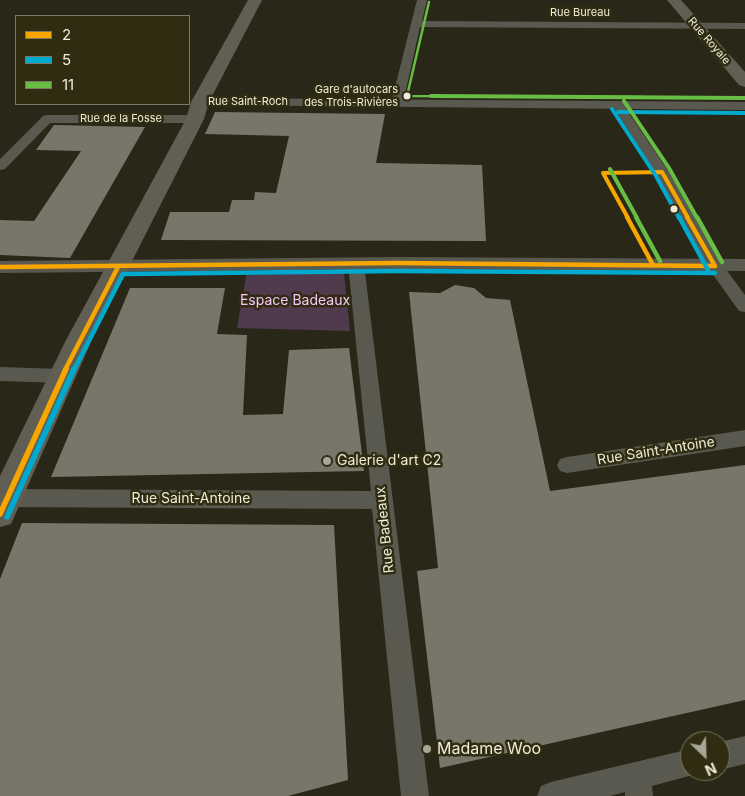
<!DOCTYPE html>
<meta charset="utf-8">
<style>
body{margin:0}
#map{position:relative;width:745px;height:796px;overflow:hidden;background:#292718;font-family:Inter,sans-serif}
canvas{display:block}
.legend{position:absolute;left:15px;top:15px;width:175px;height:90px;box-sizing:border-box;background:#302c11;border:1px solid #7c7862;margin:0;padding:6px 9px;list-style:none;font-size:15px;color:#edebdb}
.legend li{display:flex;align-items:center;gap:10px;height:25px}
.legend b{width:25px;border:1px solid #7c7862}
.north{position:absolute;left:680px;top:731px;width:50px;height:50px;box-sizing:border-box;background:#302c11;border:1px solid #7c7862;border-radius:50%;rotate:156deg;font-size:14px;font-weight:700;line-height:20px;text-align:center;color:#edebdb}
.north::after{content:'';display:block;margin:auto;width:18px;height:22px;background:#a8a697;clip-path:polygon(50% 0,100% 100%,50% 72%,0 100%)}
</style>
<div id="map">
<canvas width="745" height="796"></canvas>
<ul class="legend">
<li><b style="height:6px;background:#f7a600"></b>2</li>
<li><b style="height:6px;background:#00a9ce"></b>5</li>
<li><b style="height:6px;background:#68bd45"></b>11</li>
</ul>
<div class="north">N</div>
</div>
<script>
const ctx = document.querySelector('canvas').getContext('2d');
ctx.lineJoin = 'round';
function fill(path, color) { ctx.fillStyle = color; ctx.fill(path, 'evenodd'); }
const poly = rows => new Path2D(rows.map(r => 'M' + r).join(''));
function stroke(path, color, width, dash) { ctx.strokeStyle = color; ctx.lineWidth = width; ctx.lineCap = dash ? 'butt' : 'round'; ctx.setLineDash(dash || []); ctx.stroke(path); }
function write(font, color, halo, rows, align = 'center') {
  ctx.font = font + ' Inter,sans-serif'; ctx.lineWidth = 5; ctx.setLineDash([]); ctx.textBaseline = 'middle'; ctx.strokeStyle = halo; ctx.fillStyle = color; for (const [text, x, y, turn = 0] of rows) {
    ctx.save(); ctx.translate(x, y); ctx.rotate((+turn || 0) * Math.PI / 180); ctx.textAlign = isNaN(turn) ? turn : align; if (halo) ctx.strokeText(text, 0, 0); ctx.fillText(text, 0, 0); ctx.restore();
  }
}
const green = poly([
 [247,271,344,273,350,331,237,328]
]);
const building = poly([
 [215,112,385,114,376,163,482,165,486,241,161,240,170,212,229,212,232,200,254,200,255,192,276,193,289,136,205,134],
 [54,125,145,127,70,258,0,255,0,220,34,221,81,151,36,150],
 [455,285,474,288,486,298,510,300,550,491,745,465,745,700,440,768,417,571,438,568,409,292,440,293],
 [130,288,225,288,217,334,247,335,243,415,283,414,289,350,349,348,364,471,51,477],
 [22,523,334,525,348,780,288,796,0,796,0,579]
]);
const minor = poly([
 [417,0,427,0,422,21,745,23,745,29,420,27,403,103,397,107,391,103,417,0],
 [618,101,622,103,669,172,722,264,745,295,745,312,739,311,707,266,655,172,612,105,618,101],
 [47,115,195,115,201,119,195,123,50,123,5,169,0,170,0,159,43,116,47,115],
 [356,259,364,264,429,796,401,796,372,509,0,507,0,489,371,491,348,264,356,259],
 [0,367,62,369,68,371,71,376,68,381,62,383,0,381,0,367],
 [745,430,745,446,567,473,560,471,557,465,560,459,567,457,745,430],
 [745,736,745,764,720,770,720,742,745,736],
 [690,749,690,771,700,771,700,773,652,786,653,796,625,796,625,792,610,796,537,796,541,786,551,782,690,749]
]);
const tertiary = poly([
 [200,98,745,102,745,110,195,105,193,102,200,98],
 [396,257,745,259,745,271,396,269,0,273,0,261,396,257]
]);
const primary = poly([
 [248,0,262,0,209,102,204,119,91,342,11,524,0,527,0,476,65,342,186,119,191,102,248,0],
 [667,0,681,0,745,72,745,87,739,85,667,0]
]);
const bus1Far2 = poly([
 [628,218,603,173,662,172,688,218]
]);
const bus1Far1 = poly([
 [627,217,653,265],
 [687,217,715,266],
 [0,267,396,263,715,266],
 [65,370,118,267]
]);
const bus1 = poly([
 [0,514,66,369]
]);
const bus2Far2 = poly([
 [612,109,656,176,679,218],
 [618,112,745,113]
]);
const bus2Far1 = poly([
 [679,217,708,270],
 [74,370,123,274,396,271,715,273]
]);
const bus2 = poly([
 [7,517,74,369]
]);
const bus3Far2 = poly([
 [429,2,407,96,642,97]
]);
const bus3Far1 = poly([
 [431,96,745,98],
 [624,101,669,168,697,218],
 [610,169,637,218]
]);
const bus3 = poly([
 [636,217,660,261],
 [697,217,722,262]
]);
const markers = [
 [407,96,4.5,"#edebdb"],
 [674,209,4.5,"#edebdb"],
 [327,461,5,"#a8a697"],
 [427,749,5,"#a8a697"]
];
const farStreetnames = [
 ["Rue Bureau",580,13],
 ["Rue Royale",709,41,49],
 ["Rue Saint-Roch",248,102],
 ["Rue de la Fosse",121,119]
];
const farBusnames = [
 ["Gare d'autocars",398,90],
 ["des Trois-Rivières",398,103]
];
const parkNames = [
 ["Espace Badeaux",295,301]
];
const streetNames = [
 ["Rue Saint-Antoine",656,451,-9],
 ["Rue Saint-Antoine",191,499],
 ["Rue Badeaux",385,530,-96]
];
const poiNames = [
 ["Galerie d'art C2",337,461]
];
const nearPoinames = [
 ["Madame Woo",437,749]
];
fill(green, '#4f3a4e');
fill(building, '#777669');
fill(minor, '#5a594f');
fill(tertiary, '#5a594f');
fill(primary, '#615f54');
stroke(bus1Far2, '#f7a600', 4);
stroke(bus1Far1, '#f7a600', 4.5);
stroke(bus1, '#f7a600', 5.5);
stroke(bus2Far2, '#00a9ce', 4);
stroke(bus2Far1, '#00a9ce', 4.5);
stroke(bus2, '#00a9ce', 5.5);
stroke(bus3Far2, '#68bd45', 2.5);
stroke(bus3Far1, '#68bd45', 4);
stroke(bus3, '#68bd45', 4.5);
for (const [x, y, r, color] of markers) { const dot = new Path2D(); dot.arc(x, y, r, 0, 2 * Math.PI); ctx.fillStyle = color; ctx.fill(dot); stroke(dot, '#302c11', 2); }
write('11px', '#edebdb', '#302c11', farStreetnames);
write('11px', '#edebdb', '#302c11', farBusnames, 'right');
write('14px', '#f7c5f9', '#302c11', parkNames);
write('14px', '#edebdb', '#302c11', streetNames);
write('14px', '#edebdb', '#302c11', poiNames, 'left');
write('16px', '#edebdb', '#302c11', nearPoinames, 'left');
</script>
